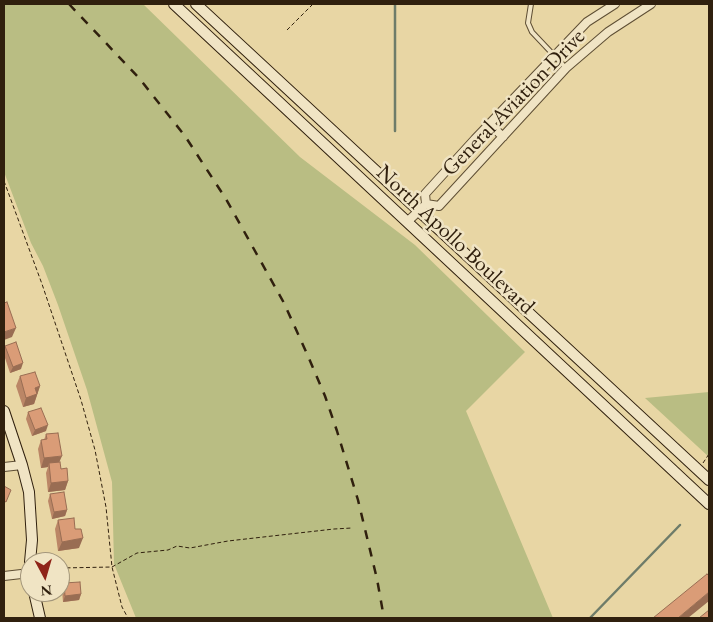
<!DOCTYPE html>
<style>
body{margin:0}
#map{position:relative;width:713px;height:622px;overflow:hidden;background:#e8d6a4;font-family:"EB Garamond",serif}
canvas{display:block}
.frame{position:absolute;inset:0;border:5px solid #30200e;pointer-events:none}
.north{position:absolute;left:20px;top:552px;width:50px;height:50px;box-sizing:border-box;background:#f0e4c4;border:1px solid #a3967b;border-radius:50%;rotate:174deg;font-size:14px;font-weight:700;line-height:20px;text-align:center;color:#30200e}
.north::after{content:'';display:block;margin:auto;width:18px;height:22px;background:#8f2418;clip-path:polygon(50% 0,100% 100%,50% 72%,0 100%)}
</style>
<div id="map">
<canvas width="713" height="622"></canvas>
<div class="frame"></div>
<div class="north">N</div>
</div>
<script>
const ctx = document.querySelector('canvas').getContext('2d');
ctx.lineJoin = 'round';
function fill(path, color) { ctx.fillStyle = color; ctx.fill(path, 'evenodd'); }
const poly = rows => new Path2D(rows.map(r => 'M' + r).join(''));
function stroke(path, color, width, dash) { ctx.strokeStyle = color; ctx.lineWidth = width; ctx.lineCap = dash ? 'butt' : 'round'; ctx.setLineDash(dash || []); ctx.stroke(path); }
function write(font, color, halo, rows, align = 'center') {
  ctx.font = font + ' "EB Garamond",serif'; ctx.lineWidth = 5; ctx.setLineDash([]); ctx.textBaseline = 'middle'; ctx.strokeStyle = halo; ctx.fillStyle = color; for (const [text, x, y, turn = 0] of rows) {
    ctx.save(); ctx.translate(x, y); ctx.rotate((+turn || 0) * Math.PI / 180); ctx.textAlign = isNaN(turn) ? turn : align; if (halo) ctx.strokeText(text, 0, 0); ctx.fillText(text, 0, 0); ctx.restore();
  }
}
const green = poly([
 [4,4,143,4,300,157,415,245,525,352,466,411,553,618,136,618,114,564,112,482,87,390,58,305,43,266,31,243,4,172],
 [709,392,709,457,645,398]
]);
const stream = poly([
 [395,4,395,131],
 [590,618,680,525]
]);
const path = poly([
 [287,30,313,4],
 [4,181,42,284,81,400,95,450,106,507,112,567,122,607,128,618],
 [703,463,709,454],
 [60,568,112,567,137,553,168,550,177,546,190,548,228,541,334,529,352,528]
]);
const lane = poly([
 [531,4,528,23,532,32,566,68]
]);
const street = poly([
 [490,124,503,137],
 [426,204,439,206,566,68,608,32,651,4],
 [426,204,425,194,475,139,587,22,615,4],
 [408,221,423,207],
 [4,467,22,465],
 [4,576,30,573]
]);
const secondary = poly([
 [174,4,709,504],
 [196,4,709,480],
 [4,411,22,465,29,492,32,540,30,562],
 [30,567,30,575],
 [34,592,40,618]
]);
const rail = poly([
 [69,4,139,78,185,136,226,199,284,303,308,356,325,396,337,431,358,500,377,579,384,618]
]);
const wall = poly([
 [5,346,21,369,10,373,4,355,4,349],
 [20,376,40,386,34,404,23,407,16,386],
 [28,412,46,431,32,436,26,419],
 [46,434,59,462,61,469,68,481,65,490,48,492,46,473,48,467,41,468,38,449,41,440,44,440],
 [50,494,67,510,65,516,52,519,48,501],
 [58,520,75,529,79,548,58,551,55,529],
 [64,583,81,594,79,600,63,602,62,590]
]);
const shadedWall = poly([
 [16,328,12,337,4,340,4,332],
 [23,363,21,369,10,373,13,367],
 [40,386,34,404,23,407,26,398,35,388],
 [48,425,46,431,32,436,35,430],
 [62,456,58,465,49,463,48,467,41,468,44,458],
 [68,481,65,490,48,492,51,483],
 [67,510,65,516,52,519,54,512],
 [83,538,79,548,58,551,62,542],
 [709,592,709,601,688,618,678,618],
 [81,594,79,600,63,602,65,596]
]);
const building = poly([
 [7,302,16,328,4,332,4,303,7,302],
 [16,342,23,363,13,367,5,346,16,342],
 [35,372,40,386,35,388,37,394,26,398,20,376,35,372],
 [41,408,48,425,35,430,28,412,41,408],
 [58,433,62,456,44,458,41,440,47,439,46,434,58,433],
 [60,462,61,469,67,468,68,481,51,483,49,463,60,462],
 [4,486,11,490,6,502,4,501,4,486],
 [64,492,67,510,54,512,50,494,64,492],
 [74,518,75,529,81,529,83,538,62,542,58,520,74,518],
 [707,574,709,576,709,592,678,618,653,618,707,574],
 [80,582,81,594,65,596,64,583,80,582],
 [709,610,709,618,699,618,709,610]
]);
const streetNames = [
 ["General Aviation Drive",514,103,-46],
 ["North Apollo Boulevard",455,240,43]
];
fill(green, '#b9bd83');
stroke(stream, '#6e7c69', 2.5);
stroke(lane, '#5e4e34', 6);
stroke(street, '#5e4e34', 10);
stroke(secondary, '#30200e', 12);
stroke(path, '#30200e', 1, [4, 2.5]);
stroke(lane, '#f0e4c4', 4);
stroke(street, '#f0e4c4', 8);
stroke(secondary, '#f0e4c4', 10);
stroke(rail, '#30200e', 2.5, [9, 9]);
fill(wall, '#bb8666');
fill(shadedWall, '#996d53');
fill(building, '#da9c77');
stroke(building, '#996d53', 1);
write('22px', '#30200e', '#f0e4c4', streetNames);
</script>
